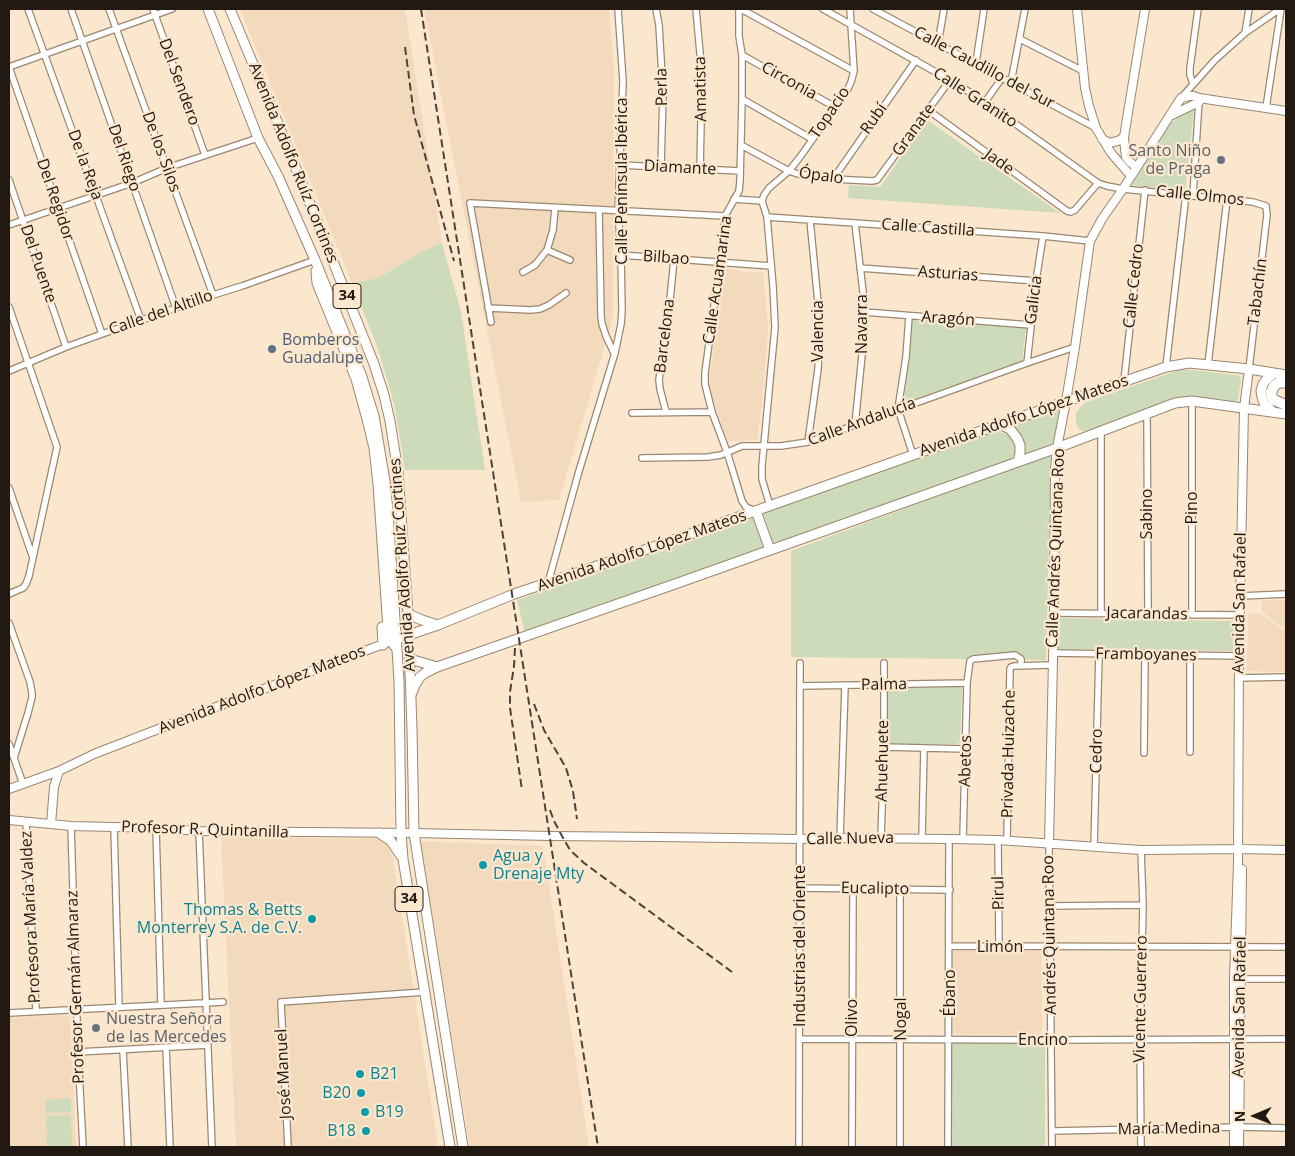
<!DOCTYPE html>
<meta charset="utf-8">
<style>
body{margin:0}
#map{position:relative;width:1295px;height:1156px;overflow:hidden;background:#fbe7ce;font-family:"Open Sans",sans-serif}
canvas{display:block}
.frame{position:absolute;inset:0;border:10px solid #221a12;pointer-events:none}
.north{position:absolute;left:1230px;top:1091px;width:50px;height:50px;-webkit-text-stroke:4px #fbe7ce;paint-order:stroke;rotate:269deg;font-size:14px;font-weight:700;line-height:20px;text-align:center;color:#221a12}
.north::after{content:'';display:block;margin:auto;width:18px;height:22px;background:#221a12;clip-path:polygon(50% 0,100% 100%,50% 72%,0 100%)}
</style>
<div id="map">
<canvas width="1295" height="1156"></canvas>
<div class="frame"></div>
<div class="north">N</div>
</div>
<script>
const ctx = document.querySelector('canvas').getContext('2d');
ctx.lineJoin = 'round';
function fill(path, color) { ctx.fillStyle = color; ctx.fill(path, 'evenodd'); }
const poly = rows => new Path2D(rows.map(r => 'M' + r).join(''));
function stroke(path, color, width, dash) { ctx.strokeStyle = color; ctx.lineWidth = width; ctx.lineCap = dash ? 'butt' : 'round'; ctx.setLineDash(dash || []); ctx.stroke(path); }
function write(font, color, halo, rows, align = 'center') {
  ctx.font = font + ' "Open Sans",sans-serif'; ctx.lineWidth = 4.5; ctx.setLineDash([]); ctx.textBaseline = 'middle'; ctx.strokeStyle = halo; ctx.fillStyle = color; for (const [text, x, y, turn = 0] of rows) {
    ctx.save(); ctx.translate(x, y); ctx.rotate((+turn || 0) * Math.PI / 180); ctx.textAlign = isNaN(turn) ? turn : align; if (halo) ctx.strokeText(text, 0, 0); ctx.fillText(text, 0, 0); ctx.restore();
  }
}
const built = poly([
 [240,9,405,9,442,243,423,251,378,278,352,283],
 [424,9,609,9,614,70,613,318,559,500,521,502],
 [724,268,745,272,763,272,768,329,763,394,757,440,728,441,709,390,709,383],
 [1262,600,1286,600,1286,630,1262,612],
 [1248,613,1261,614,1286,632,1286,672,1247,671],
 [221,837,378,839,387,843,393,858,438,1147,236,1147],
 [420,841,543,846,589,1147,470,1147],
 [955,951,1039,951,1042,954,1042,1033,1041,1035,956,1034,953,1031,953,952],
 [66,1015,70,1018,76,1147,9,1147,9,1018]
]);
const green = poly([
 [1194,109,1185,191,1132,185,1170,124,1184,113],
 [927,120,1060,213,848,198,849,185,880,187],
 [442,243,461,312,485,470,405,470,395,407,378,349,352,283,378,278,423,251],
 [912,320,1026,327,1022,361,904,403],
 [1182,369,1238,375,1241,379,1238,400,1234,402,1183,397,1088,431,1080,430,1076,424,1076,413,1084,403],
 [1062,406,1052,446,1022,458,1024,451,1023,437,1012,424],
 [996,431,1010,435,1015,441,1016,449,1014,456,1010,460,773,545,763,513],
 [1051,454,1046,660,791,657,791,551],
 [755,517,764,548,525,633,517,600],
 [1056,618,1233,621,1233,651,1056,649],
 [891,686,960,686,962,689,960,742,958,744,888,744,886,741,887,689],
 [952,1043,1043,1043,1045,1046,1045,1147,949,1147,951,1046],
 [71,1098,71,1112,46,1113,45,1100],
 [71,1115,72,1147,47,1147,46,1116]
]);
const minor = poly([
 [28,9,141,320],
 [71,9,176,308],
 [109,9,213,295],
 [153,9,205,155],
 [656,9,659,25,663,93,661,166],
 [696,9,702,75,700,169],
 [739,9,739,36,742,55,742,99,740,181,739,191,725,216,720,261,705,373,705,384,712,412,727,452,742,501,746,507,755,511],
 [741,9,854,71],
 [823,9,950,80,985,102,1098,183,1107,186,1123,189,1253,202,1266,206,1267,215,1249,369],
 [873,9,1096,128],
 [1245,33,1249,9],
 [1020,39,1083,71],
 [938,44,944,9],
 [742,55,835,107],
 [976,63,984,9],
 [9,67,102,334],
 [9,67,172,9],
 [1011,82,1025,9],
 [1193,84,1190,75,1190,68,1198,9],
 [1181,98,1215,60,1245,33,1280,9],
 [742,99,812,139],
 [985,102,1002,78],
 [1266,108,1281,9],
 [928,110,1067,211,1071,212,1075,210,1098,183],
 [741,145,789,171,798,174,833,179,872,181,877,180,950,80],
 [620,165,740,171],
 [833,179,916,60],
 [9,180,66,347],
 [1193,195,1199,100],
 [734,199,762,201],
 [762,201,767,217,773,286,775,327,762,466,762,479,770,506],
 [762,201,764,195,769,188,789,171,800,157,847,91,851,82,854,71,850,9],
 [599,210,601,316,602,324,606,336,614,353],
 [767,217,1043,236,1090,241],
 [9,225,132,183,167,168,258,138],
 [547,250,570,260],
 [621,255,771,266],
 [860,268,1036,281],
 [523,272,535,265,547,250,553,230,555,208],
 [9,307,57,447,29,576,26,584,23,588,9,594],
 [488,308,531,310,540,309,549,305,566,293],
 [864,312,1031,325],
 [909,316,906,357,898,409,913,455],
 [491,322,470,203,725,216],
 [1027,363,1036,281,1043,236],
 [1208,365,1227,199],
 [1166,367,1186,194],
 [9,371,66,347,102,334,213,295,242,286,315,260],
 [1124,381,1145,190],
 [666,412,660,389,659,380,669,310,674,259],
 [632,413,712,412],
 [1147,414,1148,614],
 [855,425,864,335,863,292,855,223],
 [808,442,818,369,820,323,810,220],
 [642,458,708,457,721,455,742,446,781,446,808,442,1027,363,1075,347],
 [9,488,32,555],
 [548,583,579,471,615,353,621,324,622,311,621,255,618,210,623,81,618,9],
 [1241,596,1286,594],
 [1054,613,1240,615],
 [1101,613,1101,431],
 [1192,615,1192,401],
 [9,623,30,682,32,693,32,697,28,713,14,758],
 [1053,653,1239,656],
 [1190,656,1190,752],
 [1239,678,1286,677],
 [801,686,967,683],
 [9,744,23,784],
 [884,747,966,749],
 [1144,753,1145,655],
 [26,822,36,1011],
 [71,826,78,1052,83,1147],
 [114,827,119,1007],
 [156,828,161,1004],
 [199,831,212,1147],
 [840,838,845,686],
 [881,838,884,747,884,663],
 [922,838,924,748],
 [963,839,967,683,970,661,973,659,1015,655,1021,659,1021,666],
 [998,840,999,947],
 [1007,841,1010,669,1011,667,1014,666,1052,665],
 [1049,844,1052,1147],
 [1094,847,1099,654],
 [800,888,950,890],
 [1049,906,1143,905],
 [950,946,1286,947],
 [1238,979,1286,979],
 [9,1013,223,1002],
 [800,1039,1051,1040,1286,1039],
 [166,1047,170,1147],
 [123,1050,128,1147],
 [78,1052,208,1045],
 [1052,1131,1239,1127,1286,1128],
 [288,1147,281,1002,425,992],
 [799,1147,800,663],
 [852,1147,853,890],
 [900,1147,900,890],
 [948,1147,949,839],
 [1141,1147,1140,1040,1143,905,1141,850]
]);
const tertiary = poly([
 [1077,9,1085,88,1089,106,1096,128,1111,153,1131,176],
 [1170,116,1199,102],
 [1102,139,1110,143,1113,142,1118,141,1124,137],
 [1136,167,1130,162,1126,157,1125,149,1124,137,1145,9],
 [9,789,59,771,94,754,179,721,386,643],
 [9,820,71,826,156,828,199,831,414,833,549,836,658,837,800,839,840,838,949,839,998,840,1141,850,1242,849,1286,850],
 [51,824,54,787,59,771],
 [1049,844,1054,613,1055,469,1057,448,1066,401,1075,347,1090,241,1102,219,1123,189,1181,98,1189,96,1194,96,1199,98,1286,111],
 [1234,1147,1234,979,1238,863,1239,656,1244,408,1249,369],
 [1239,1147,1242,869]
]);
const secondary = poly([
 [1273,412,1264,403,1262,397,1261,391,1263,384,1266,380,1274,373],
 [1001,425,1010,429,1017,438,1020,445,1020,453,1018,462],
 [756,511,770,550],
 [391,641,438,625,514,594,662,544,975,433,1166,367,1189,363,1249,369,1286,375],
 [410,659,437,667,675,584,1057,448,1175,403,1192,401,1286,414]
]);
const primary = poly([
 [208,9,258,138,278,176,315,260,362,377,374,416,385,481,388,511,399,681,401,833,403,859,450,1147],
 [230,9,279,126,374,364,384,395,390,421,398,472,408,614,412,729,414,833,463,1147],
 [316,271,317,283,356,379,367,419,374,448,378,484,388,629,391,641,396,648],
 [408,614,422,620,438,625],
 [382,627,383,645],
 [412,693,415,685,420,677,425,673,437,667],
 [379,833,391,841,401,856]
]);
const trunk = poly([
 [1286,382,1278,383,1274,386,1271,392,1272,397,1274,400,1286,405]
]);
const rail = poly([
 [421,9,598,1147],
 [405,47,414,115,454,261],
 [515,648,514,666,510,692,510,708,522,790],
 [534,704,544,730,566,768,573,791,577,819],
 [550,810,554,821,562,836,570,850,584,863,732,972]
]);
const markers = [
 [1221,160,5,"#6b7280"],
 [272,349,5,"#5c6f8a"],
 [483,865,5,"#0f9aa8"],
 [312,919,5,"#0f9aa8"],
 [96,1028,5,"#6b7280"],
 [360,1074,5,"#0f9aa8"],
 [361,1093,5,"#0f9aa8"],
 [365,1112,5,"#0f9aa8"],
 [366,1131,5,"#0f9aa8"]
];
const shields = [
 [347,296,28],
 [409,899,28]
];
const shieldNames = [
 ["34",347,296],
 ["34",409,899]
];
const streetNames = [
 ["Calle Caudillo del Sur",984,68,28],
 ["Circonia",789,81,29],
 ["Del Sendero",179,82,70],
 ["Perla",662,87,-91],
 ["Amatista",701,89,-91],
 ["Calle Granito",975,98,33],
 ["Topacio",830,113,-56],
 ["Rubí",874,119,-55],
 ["Granate",914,130,-54],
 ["De los Silos",161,152,70],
 ["Del Riego",124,158,71],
 ["Jade",999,162,36],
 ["Avenida Adolfo Ruíz Cortines",293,163,68],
 ["De la Reja",85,165,70],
 ["Diamante",680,168,3],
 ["Ópalo",821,176,8],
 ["Calle Península Ibérica",622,181,-90],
 ["Calle Olmos",1200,196,6],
 ["Del Regidor",55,200,71],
 ["Calle Castilla",928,228,4],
 ["Bilbao",666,258,4],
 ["Del Puente",38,264,71],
 ["Asturias",948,274,4],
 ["Calle Acuamarina",718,280,-82],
 ["Calle Cedro",1134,286,-84],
 ["Tabachín",1258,292,-83],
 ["Galicia",1034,300,-83],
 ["Calle del Altillo",161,313,-19],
 ["Aragón",948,319,4],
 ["Navarra",862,324,-90],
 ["Valencia",818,331,-90],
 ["Barcelona",665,336,-83],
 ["Avenida Adolfo López Mateos",1024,416,-19],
 ["Calle Andalucía",862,422,-20],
 ["Pino",1192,508,-90],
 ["Sabino",1147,514,-90],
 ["Calle Andrés Quintana Roo",1056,548,-88],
 ["Avenida Adolfo López Mateos",642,551,-19],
 ["Avenida Adolfo Ruíz Cortines",403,565,-94],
 ["Avenida San Rafael",1240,603,-89],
 ["Jacarandas",1147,614,1],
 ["Framboyanes",1146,655,1],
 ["Palma",884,685,-1],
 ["Avenida Adolfo López Mateos",262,690,-21],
 ["Cedro",1097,751,-89],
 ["Privada Huizache",1009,754,-89],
 ["Ahuehuete",883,761,-89],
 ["Abetos",966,761,-89],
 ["Profesor R. Quintanilla",205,830,2],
 ["Calle Nueva",850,839,-1],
 ["Eucalipto",875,889,1],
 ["Pirul",999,893,-91],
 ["Profesora María Valdez",31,917,-93],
 ["Andrés Quintana Roo",1050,935,-91],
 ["Industrias del Oriente",800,946,-90],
 ["Limón",1000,947],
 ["Profesor Germán Almaraz",76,987,-92],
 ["Ébano",950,993,-90],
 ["Vicente Guerrero",1141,999,-89],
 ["Avenida San Rafael",1240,1007,-89],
 ["Olivo",852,1018,-90],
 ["Nogal",901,1019,-90],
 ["Encino",1043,1040],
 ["José Manuel",284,1074,-93],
 ["María Medina",1169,1129,-1]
];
const worshipNames = [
 ["Santo Niño",1211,151],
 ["de Praga",1211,169],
 ["Nuestra Señora",106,1019,"left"],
 ["de las Mercedes",106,1037,"left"]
];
const serviceNames = [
 ["Bomberos",282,340],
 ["Guadalupe",282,358]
];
const cultureNames = [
 ["Agua y",493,856],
 ["Drenaje Mty",493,874],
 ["Thomas & Betts",302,910,"right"],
 ["Monterrey S.A. de C.V.",302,928,"right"],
 ["B21",370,1074],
 ["B20",351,1093,"right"],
 ["B19",375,1112],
 ["B18",356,1131,"right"]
];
fill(built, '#f3dabc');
fill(green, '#cddbbb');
stroke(minor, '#9a8771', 8);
stroke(tertiary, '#9a8771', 10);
stroke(secondary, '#9a8771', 11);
stroke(primary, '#9a8771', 11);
stroke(trunk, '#9a8771', 12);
stroke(minor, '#fff', 5.5);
stroke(tertiary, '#fff', 8);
stroke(secondary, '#fff', 9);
stroke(primary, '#fff', 9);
stroke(trunk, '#fff', 10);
stroke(rail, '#4e4338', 2, [8, 4]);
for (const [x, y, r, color] of markers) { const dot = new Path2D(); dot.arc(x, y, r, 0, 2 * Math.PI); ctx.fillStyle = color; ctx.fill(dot); stroke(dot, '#fbe7ce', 2); }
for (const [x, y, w] of shields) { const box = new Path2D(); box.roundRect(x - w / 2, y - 12.5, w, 25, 4); ctx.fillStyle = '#fbe7ce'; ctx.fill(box); stroke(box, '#221a12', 1); }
write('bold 15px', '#221a12', null, shieldNames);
write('16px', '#221a12', '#fbe7ce', streetNames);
write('16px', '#5b616d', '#fbe7ce', worshipNames, 'right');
write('16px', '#4e5e75', '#fbe7ce', serviceNames, 'left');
write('16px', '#0d838f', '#fbe7ce', cultureNames, 'left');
</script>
